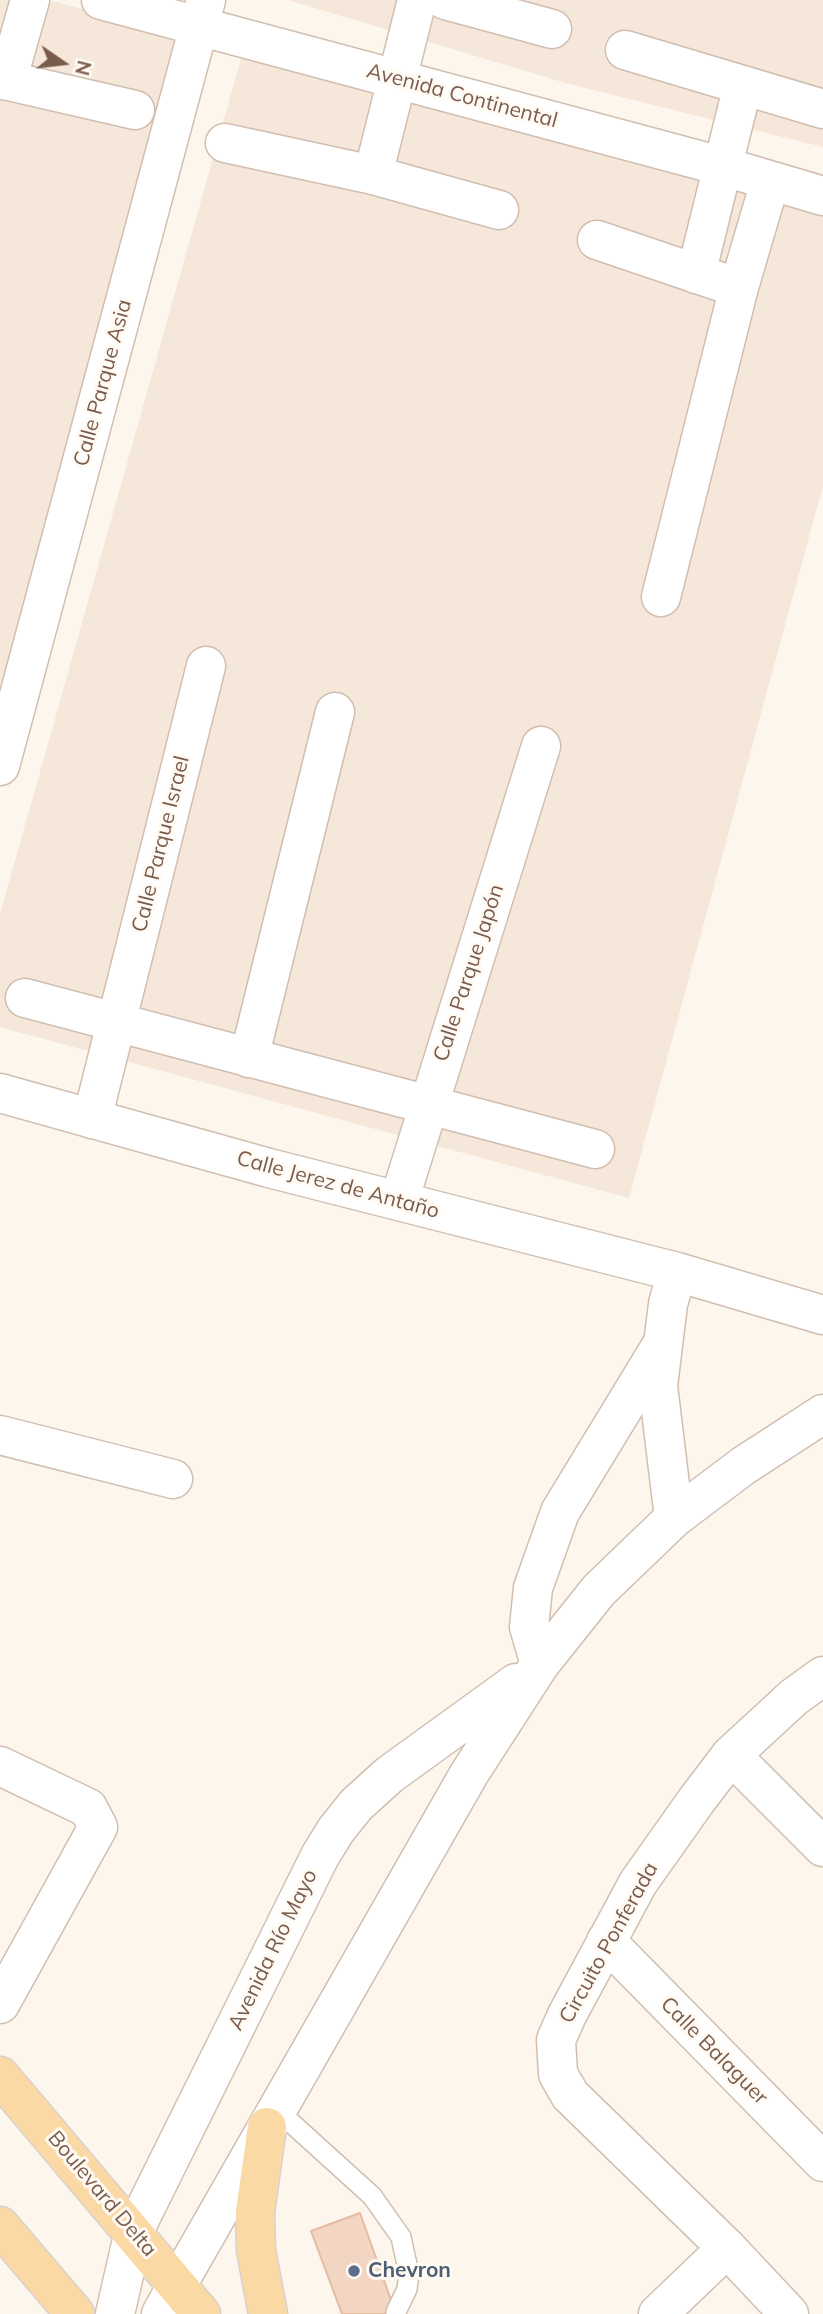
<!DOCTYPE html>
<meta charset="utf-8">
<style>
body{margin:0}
#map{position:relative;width:823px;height:2314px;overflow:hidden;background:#fdf6ec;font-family:Mulish,sans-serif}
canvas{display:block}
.north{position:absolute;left:28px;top:28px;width:70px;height:70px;-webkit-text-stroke:5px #fffaf3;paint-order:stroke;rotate:104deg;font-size:19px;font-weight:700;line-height:28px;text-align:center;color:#7a5c4d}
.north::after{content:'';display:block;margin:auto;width:24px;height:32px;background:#7a5c4d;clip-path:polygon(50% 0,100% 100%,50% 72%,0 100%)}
</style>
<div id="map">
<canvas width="823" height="2314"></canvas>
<div class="north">N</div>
</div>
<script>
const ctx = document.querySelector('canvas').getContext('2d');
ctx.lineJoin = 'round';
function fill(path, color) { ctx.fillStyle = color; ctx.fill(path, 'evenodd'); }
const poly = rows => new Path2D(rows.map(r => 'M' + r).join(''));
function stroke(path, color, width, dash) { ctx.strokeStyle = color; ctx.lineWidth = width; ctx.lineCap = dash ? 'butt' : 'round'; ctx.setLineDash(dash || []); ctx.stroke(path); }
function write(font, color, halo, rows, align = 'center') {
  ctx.font = font + ' Mulish,sans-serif'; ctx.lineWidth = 6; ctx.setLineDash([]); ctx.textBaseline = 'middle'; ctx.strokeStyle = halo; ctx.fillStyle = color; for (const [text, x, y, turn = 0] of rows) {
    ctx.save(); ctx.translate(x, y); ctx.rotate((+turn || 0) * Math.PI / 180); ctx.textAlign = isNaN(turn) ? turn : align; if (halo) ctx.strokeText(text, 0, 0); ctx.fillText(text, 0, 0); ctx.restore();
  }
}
const residential = poly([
 [0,0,49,0,181,36,0,698],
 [288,0,823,0,823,147,569,84],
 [244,48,823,213,823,486,629,1198,0,1027,0,914]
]);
const building = poly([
 [360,2213,396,2314,342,2314,311,2231,360,2213]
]);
const lane = poly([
 [277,2110,372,2196,401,2237,409,2274,407,2289,396,2312]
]);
const street = poly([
 [101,0,725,167,823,196],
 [445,0,552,29],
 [625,50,823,109],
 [0,79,135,110],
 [7,81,30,0],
 [225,143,373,175,499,210],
 [373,175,417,0],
 [597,240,721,282],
 [696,274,743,85],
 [661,597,739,287,770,182],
 [0,766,206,0],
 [25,998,595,1149],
 [249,1058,335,712],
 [0,1093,269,1168,677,1272,823,1315],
 [92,1119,206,666],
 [399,1201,541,746],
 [0,1435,173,1479],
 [674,1518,658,1386,668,1304,677,1272],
 [540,1664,529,1627,533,1588,560,1512,663,1343],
 [731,1755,823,1847],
 [0,1766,88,1808,98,1827,0,2004],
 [606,1941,823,2162],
 [134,2231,320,1856,336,1830,356,1805,389,1775,516,1683],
 [177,2285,469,1774,540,1664,599,1590,674,1518,743,1466,823,1414],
 [658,2314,727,2248],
 [789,2314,727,2248,570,2095,558,2074,556,2040,567,2015,638,1883,696,1801,731,1755,794,1697,823,1676]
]);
const secondary = poly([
 [115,2314,134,2231],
 [161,2314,177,2285]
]);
const primary = poly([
 [0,2076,201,2314],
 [267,2127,255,2212,256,2250,268,2314],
 [0,2226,75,2314]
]);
const markers = [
 [354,2271,7,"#5c6f8a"]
];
const streetNames = [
 ["Avenida Continental",462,96,15],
 ["Calle Parque Asia",103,383,-75],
 ["Calle Parque Israel",161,844,-76],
 ["Calle Parque Japón",469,973,-72],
 ["Calle Jerez de Antaño",338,1185,15],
 ["Circuito Ponferada",609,1943,-61],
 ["Avenida Río Mayo",273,1950,-64],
 ["Calle Balaguer",714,2051,45],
 ["Boulevard Delta",102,2194,50]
];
const serviceNames = [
 ["Chevron",368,2271]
];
fill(residential, '#f5e8da');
fill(building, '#f3d5c3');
stroke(building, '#e6bba3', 2);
stroke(lane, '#d1beb0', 22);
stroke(street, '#d1beb0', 41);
stroke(secondary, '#d6c0b0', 41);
stroke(primary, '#dad1cd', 41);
stroke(lane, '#fff', 19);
stroke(street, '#fff', 38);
stroke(secondary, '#fff', 38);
stroke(primary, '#fbd9a5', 38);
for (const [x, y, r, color] of markers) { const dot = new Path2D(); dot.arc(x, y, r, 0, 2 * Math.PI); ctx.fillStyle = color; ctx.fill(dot); stroke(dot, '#fffaf3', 2.5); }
write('21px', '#7a5c4d', '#fffaf3', streetNames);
write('bold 21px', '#4e5e75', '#fffaf3', serviceNames, 'left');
</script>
